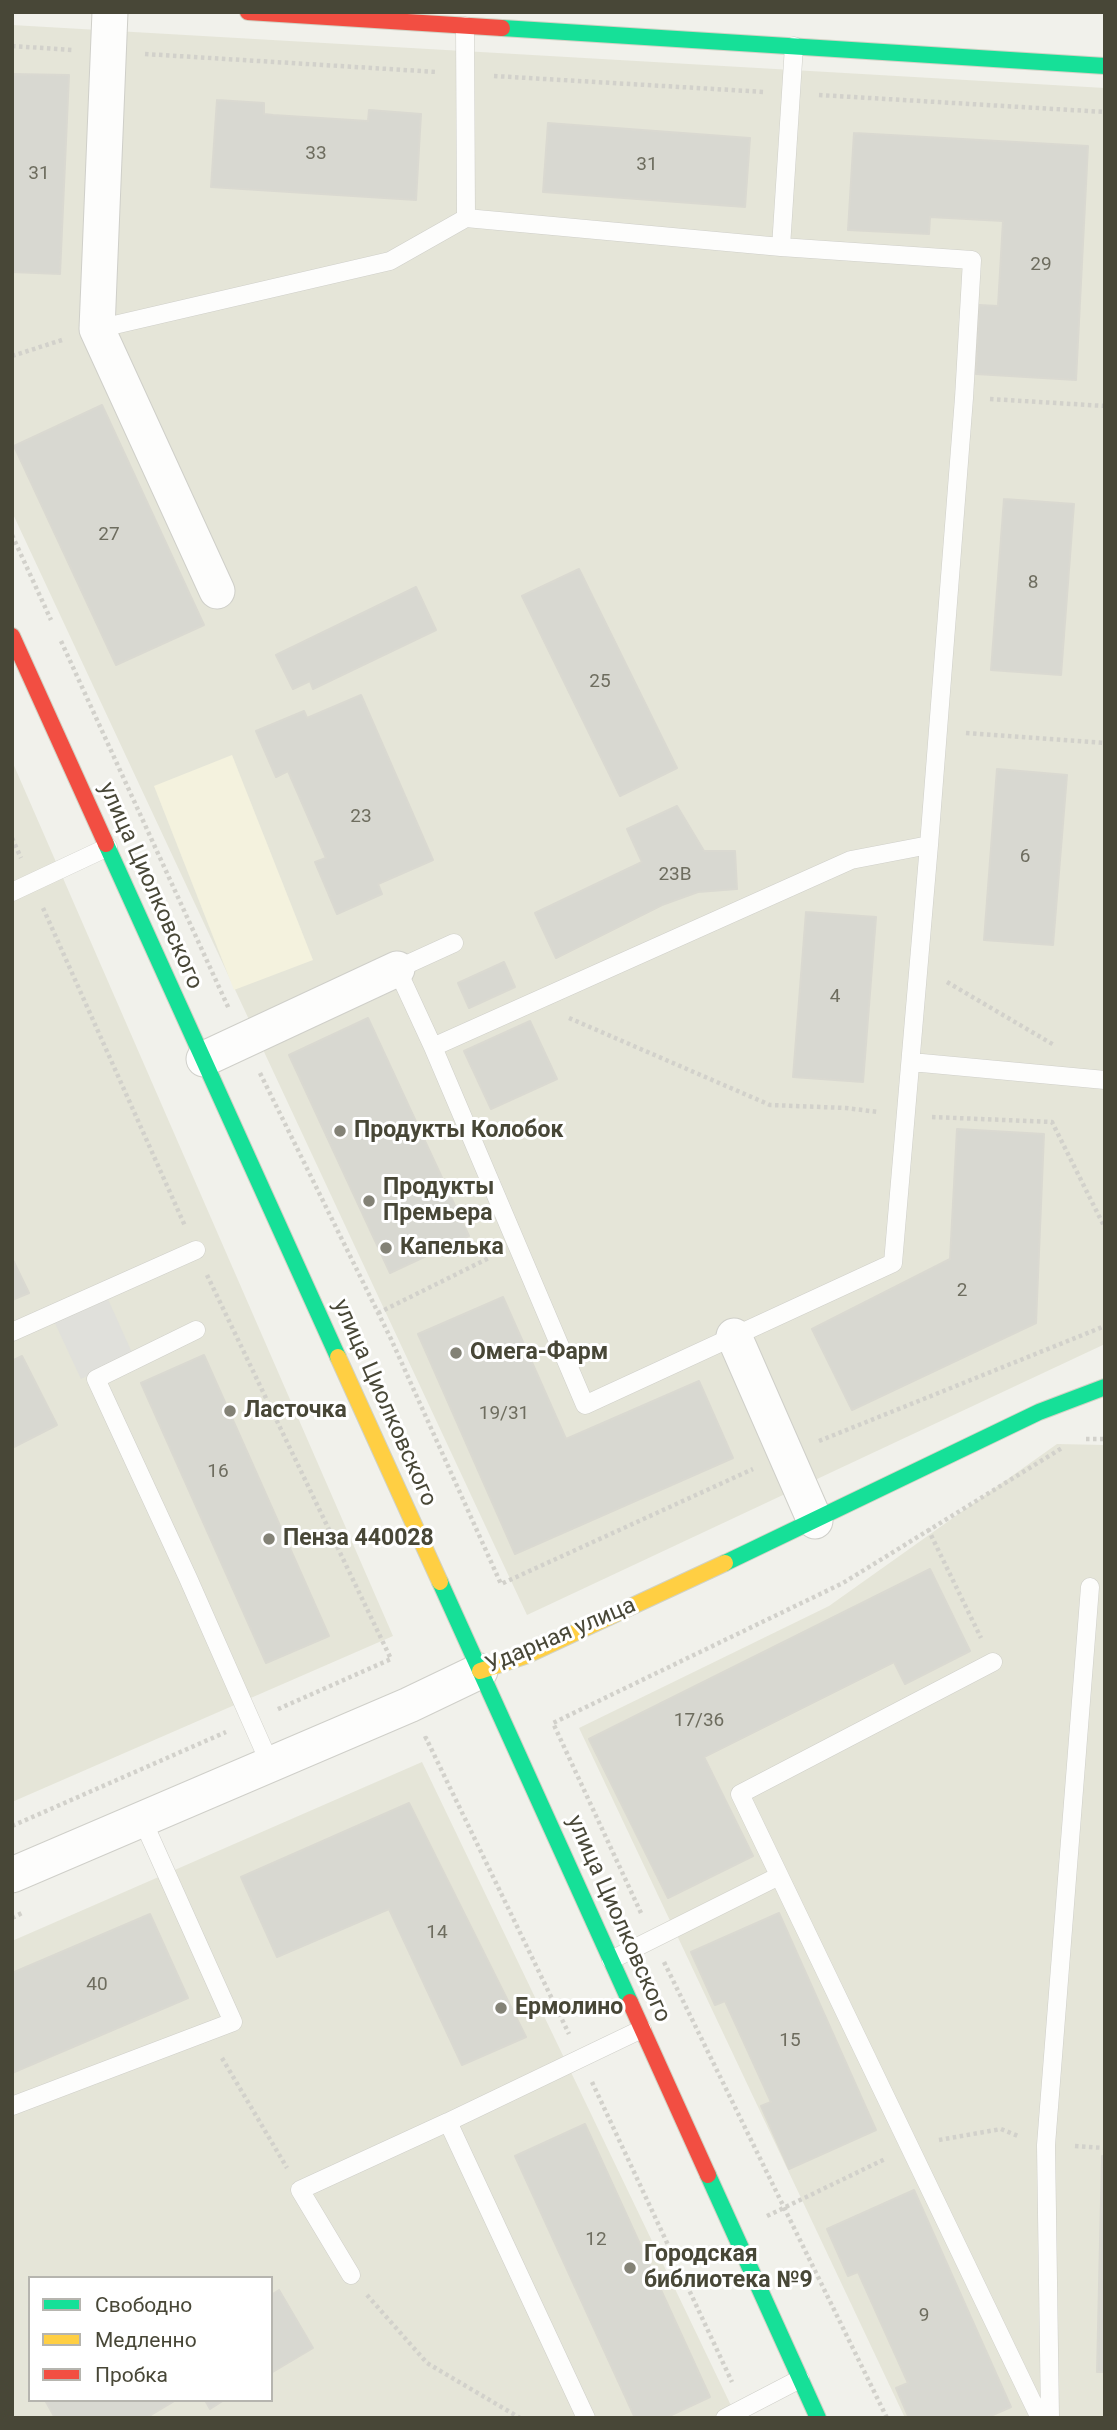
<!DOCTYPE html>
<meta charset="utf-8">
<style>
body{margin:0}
#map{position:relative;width:1117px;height:2430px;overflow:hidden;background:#f1f1eb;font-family:Roboto,sans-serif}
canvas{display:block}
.frame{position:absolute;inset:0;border:14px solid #484737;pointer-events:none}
.legend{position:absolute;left:28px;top:2276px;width:245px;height:126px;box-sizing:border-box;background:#fff;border:2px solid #b6b5af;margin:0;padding:9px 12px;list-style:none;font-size:21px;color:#484737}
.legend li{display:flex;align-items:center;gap:14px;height:35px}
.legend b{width:35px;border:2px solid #b6b5af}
</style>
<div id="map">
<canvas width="1117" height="2430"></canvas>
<div class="frame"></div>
<ul class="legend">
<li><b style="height:9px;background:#16e098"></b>Свободно</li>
<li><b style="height:9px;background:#ffcf43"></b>Медленно</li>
<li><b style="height:9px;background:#f24e42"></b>Пробка</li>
</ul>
</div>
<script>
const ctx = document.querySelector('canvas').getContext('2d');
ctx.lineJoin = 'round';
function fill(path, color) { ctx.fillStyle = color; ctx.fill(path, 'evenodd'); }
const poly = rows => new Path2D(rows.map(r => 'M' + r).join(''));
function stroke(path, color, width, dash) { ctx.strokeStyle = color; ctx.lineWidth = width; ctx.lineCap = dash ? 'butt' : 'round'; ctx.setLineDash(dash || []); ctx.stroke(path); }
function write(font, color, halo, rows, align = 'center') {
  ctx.font = font + ' Roboto,sans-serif'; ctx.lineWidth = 6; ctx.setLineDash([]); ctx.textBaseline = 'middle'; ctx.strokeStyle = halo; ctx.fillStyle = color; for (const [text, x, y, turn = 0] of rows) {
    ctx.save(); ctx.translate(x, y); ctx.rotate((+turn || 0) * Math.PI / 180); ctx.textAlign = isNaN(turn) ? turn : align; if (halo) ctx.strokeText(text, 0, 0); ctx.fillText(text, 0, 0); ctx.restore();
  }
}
const residential = poly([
 [12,25,1105,88,1105,1344,527,1615,12,512],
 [12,761,393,1636,12,1802],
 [1057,1444,1105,1445,1105,2418,905,2418,579,1728,829,1606],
 [422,1762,737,2418,12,2418,12,1941],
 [30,2278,271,2278,271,2400,30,2400]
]);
const commercial = poly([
 [232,755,313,960,234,990,154,786]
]);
const parking = poly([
 [107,1297,133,1355,81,1379,54,1321]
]);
const building = poly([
 [12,74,69,75,60,274,12,272,12,74],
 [217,100,264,103,264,114,273,115,368,121,369,110,421,114,416,200,211,187,217,100],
 [548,123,750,138,745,207,543,192,548,123],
 [854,133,1088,146,1076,380,976,374,979,305,998,306,1003,221,930,217,929,234,848,230,854,133],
 [102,405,204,625,116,665,14,446,102,405],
 [1004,499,1074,504,1061,675,991,670,1004,499],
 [579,569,677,768,620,796,522,596,579,569],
 [416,587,436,630,313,689,310,681,293,689,276,655,416,587],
 [361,695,433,860,378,884,382,894,337,914,315,862,326,858,288,771,276,777,256,731,304,711,307,718,361,695],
 [997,769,1067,775,1053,945,984,940,997,769],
 [677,806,704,851,735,851,737,889,698,892,662,905,556,958,535,913,642,862,627,829,677,806],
 [806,912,876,917,863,1082,793,1077,806,912],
 [504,962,515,987,469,1008,458,983,504,962],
 [368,1018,469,1236,390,1273,289,1055,368,1018],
 [530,1021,557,1079,491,1109,464,1051,530,1021],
 [957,1129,1044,1134,1036,1323,852,1410,812,1329,950,1259,957,1129],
 [12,1258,29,1293,12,1300,12,1258],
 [503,1297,566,1439,699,1381,733,1458,515,1554,418,1334,503,1297],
 [204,1355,329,1636,266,1663,141,1383,204,1355],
 [22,1356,57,1425,12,1448,12,1361,22,1356],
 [930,1569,970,1651,905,1684,894,1662,704,1757,753,1856,668,1898,589,1739,930,1569],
 [409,1803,526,2037,462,2065,389,1909,277,1957,241,1877,409,1803],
 [779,1913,876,2130,789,2169,761,2106,771,2102,725,2001,715,2005,691,1952,779,1913],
 [150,1914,188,1998,12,2073,12,1973,150,1914],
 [585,2124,710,2397,665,2418,635,2418,515,2156,585,2124],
 [1102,2156,1105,2156,1105,2372,1097,2372,1102,2156],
 [914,2190,1011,2407,986,2418,909,2418,896,2388,908,2383,858,2272,848,2276,827,2229,914,2190],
 [279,2290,313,2348,271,2373,271,2295,279,2290],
 [45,2400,176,2400,146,2418,55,2418,45,2400],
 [205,2400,224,2400,210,2409,205,2400]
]);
const path = poly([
 [12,46,73,50],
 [145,54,437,72],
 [494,76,765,92],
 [819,95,1105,112],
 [12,356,62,340],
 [990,399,1105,406],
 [12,535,51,620],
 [61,641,229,1009],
 [966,733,1105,743],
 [12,838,21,858],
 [43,908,185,1226],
 [947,982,1054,1045],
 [569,1018,770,1105,846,1108,878,1112],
 [260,1073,391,1339,501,1584,753,1469],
 [932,1117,1052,1122,1105,1228],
 [207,1275,391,1659,276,1710],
 [378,1313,491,1257],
 [1086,1439,1105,1439],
 [819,1441,1105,1326],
 [928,1529,981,1638],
 [424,1739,426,1738,569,2034],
 [12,1826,226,1732],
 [641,1913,553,1723,843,1583,1062,1448],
 [12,1918,24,1912],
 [664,1962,887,2418],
 [222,2058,287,2168],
 [592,2082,732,2382],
 [939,2140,1001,2129,1018,2136],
 [1075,2146,1105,2148],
 [767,2216,885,2159],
 [367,2295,427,2363,520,2418]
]);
const lane = poly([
 [781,247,794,46],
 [97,329,390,261,466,218],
 [12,892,108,847],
 [454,943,397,969,433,1047,585,1405,893,1263,929,845,964,398,972,260,781,247,466,218,465,26],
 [433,1047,851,860,929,845],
 [911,1062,1105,1080],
 [196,1330,96,1379,188,1578,270,1764],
 [12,1332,196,1250],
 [993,1662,740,1794,1040,2418],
 [611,1960,779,1876],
 [12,2106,233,2022,142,1819],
 [351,2275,300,2190,448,2122],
 [586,2418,448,2122,642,2029],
 [725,2418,800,2379],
 [1050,2418,1046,2145,1090,1587]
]);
const street = poly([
 [110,12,97,329,217,591],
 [204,1059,397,969],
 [734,1336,815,1521],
 [12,1875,409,1705,480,1671]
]);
const fast = poly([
 [502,28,1105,66],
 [106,844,338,1357],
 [725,1563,1039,1412,1105,1387],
 [440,1582,630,2002],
 [708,2175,818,2418]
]);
const slow = poly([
 [338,1357,440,1582],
 [480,1671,525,1656,725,1563]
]);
const jam = poly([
 [248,12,502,28],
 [12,636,106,844],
 [630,2002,708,2175]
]);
const markers = [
 [340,1131,7,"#838276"],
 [369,1201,7,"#838276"],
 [386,1248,7,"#838276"],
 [456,1353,7,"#838276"],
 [230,1411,7,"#838276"],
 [269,1539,7,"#838276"],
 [501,2008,7,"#838276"],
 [630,2268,7,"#838276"]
];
const numberNames = [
 ["33",316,154],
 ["31",647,165],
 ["31",39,174],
 ["29",1041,265],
 ["27",109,535],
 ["8",1033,583],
 ["25",600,682],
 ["23",361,817],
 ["6",1025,857],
 ["23В",675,875],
 ["4",835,997],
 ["2",962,1291],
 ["19/31",504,1414],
 ["16",218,1472],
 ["17/36",699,1721],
 ["14",437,1933],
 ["40",97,1985],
 ["15",790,2041],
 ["12",596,2240],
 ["9",924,2316]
];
const streetNames = [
 ["улица Циолковского",150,886,66],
 ["улица Циолковского",384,1403,66],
 ["Ударная улица",561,1636,-23],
 ["улица Циолковского",618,1919,66]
];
const poiNames = [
 ["Продукты Колобок",354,1131],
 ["Продукты",383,1188],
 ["Премьера",383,1214],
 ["Капелька",400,1248],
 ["Омега-Фарм",470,1353],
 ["Ласточка",244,1411],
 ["Пенза 440028",283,1539],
 ["Ермолино",515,2008],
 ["Городская",644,2255],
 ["библиотека №9",644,2281]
];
fill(residential, '#e5e5d8');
fill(commercial, '#f4f2de');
fill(parking, '#e0e0db');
fill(building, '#d8d8d1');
stroke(building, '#dad9d1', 2);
stroke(lane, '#cfcfc9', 19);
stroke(street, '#cfcfc9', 37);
stroke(fast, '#d1d2c4', 18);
stroke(slow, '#d1d2c4', 18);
stroke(jam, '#d1d2c4', 18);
stroke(path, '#d2d1cb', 4.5, [3.5, 3.5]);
stroke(lane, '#fdfdfc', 18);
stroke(street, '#fdfdfc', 35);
stroke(fast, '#16e098', 16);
stroke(slow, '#ffcf43', 16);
stroke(jam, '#f24e42', 16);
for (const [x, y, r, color] of markers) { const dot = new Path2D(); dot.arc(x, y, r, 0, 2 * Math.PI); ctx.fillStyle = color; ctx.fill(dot); stroke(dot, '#fff', 2.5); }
write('19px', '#6e6d5f', null, numberNames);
write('23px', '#484737', '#fff', streetNames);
write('bold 23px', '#484737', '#fff', poiNames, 'left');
</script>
